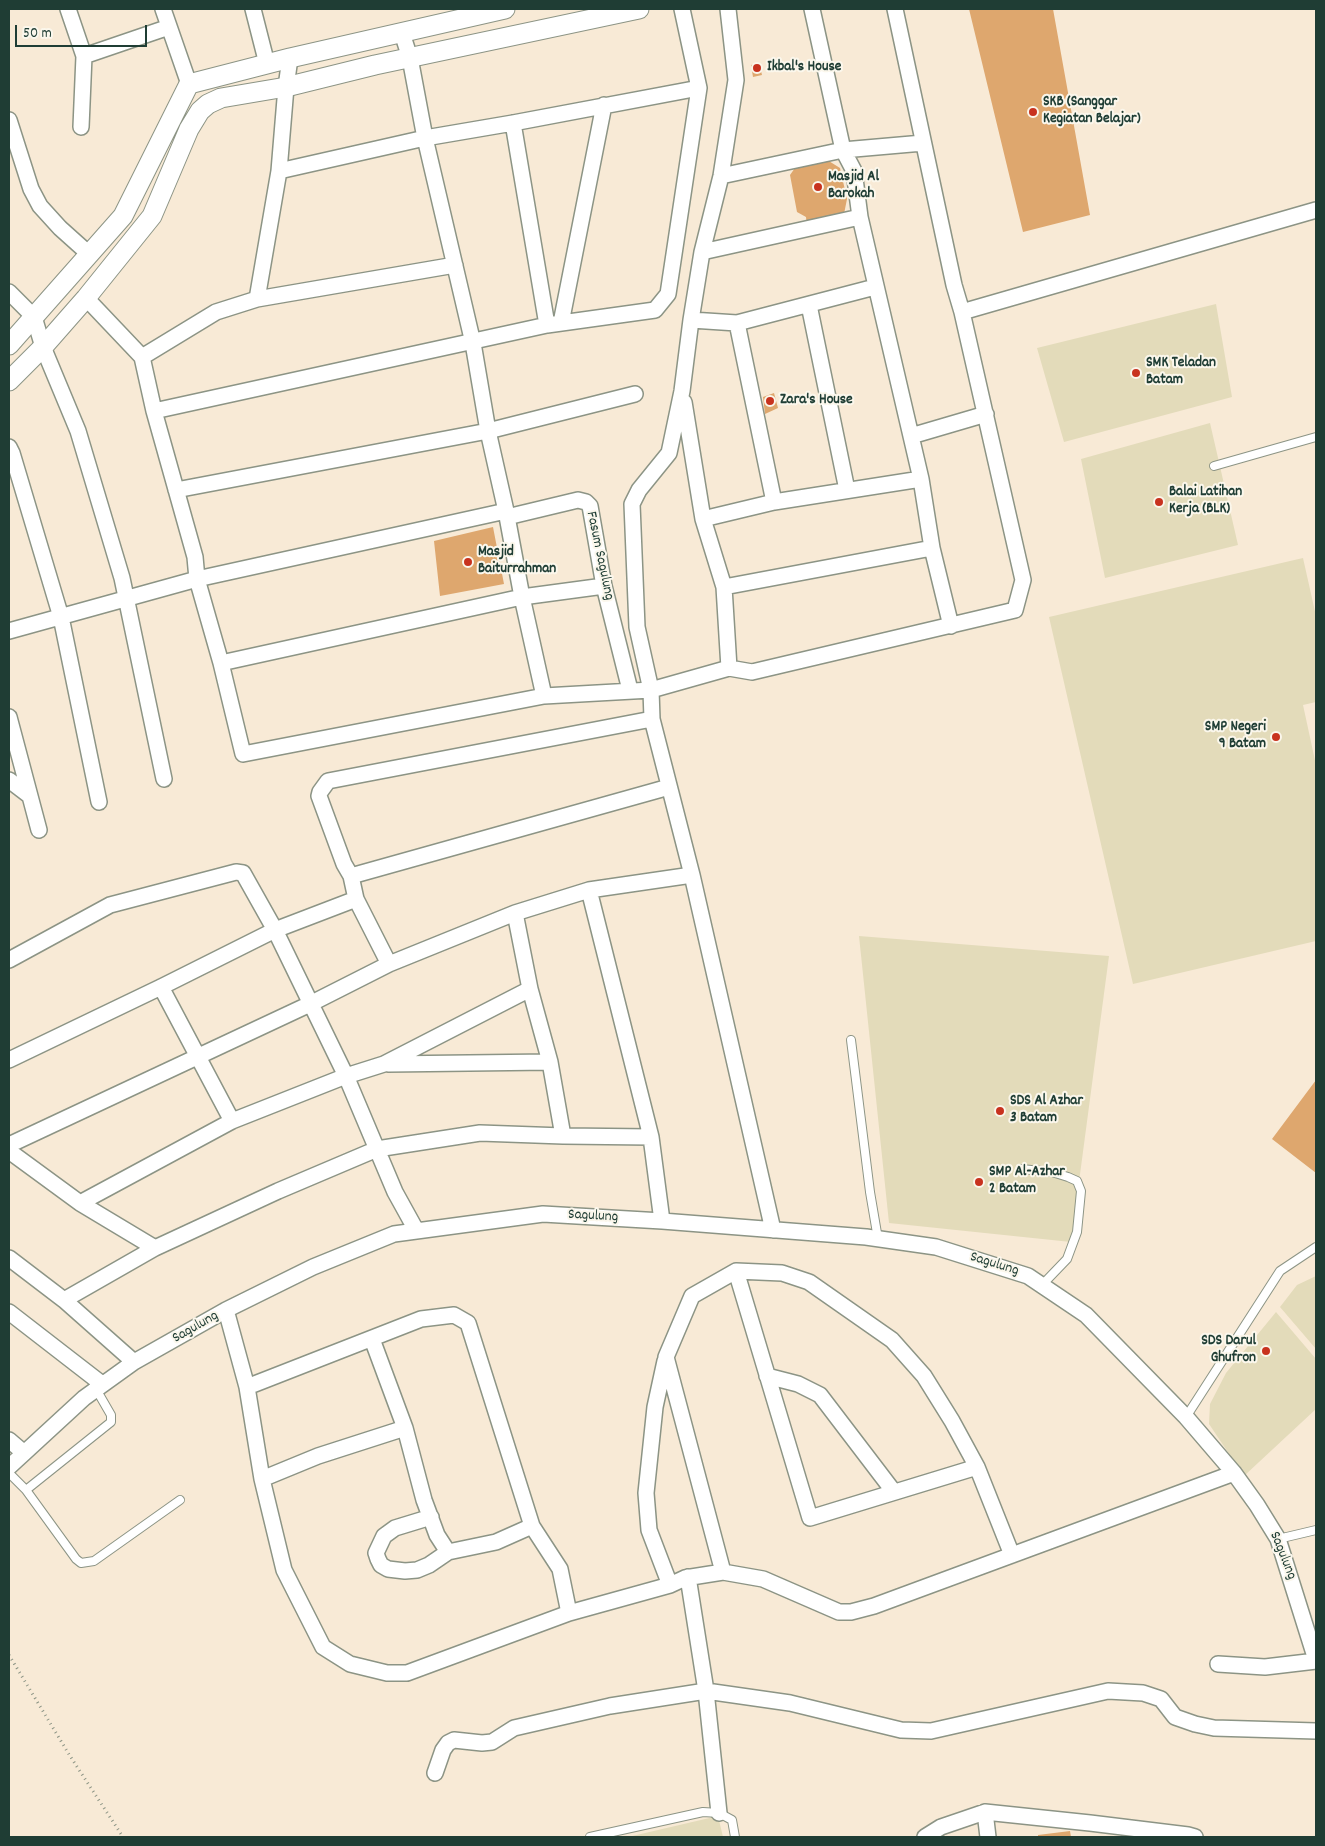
<!DOCTYPE html>
<style>
body{margin:0}
#map{position:relative;width:1325px;height:1846px;overflow:hidden;background:#f8ead6;font-family:Dekko,sans-serif}
canvas{display:block}
.frame{position:absolute;inset:0;border:10px solid #1f3d34;pointer-events:none}
.scale{position:absolute;left:15px;top:25px;width:132px;height:22px;box-sizing:border-box;border:2px solid #1f3d34;border-top:0;padding-left:6px;font-size:15px;line-height:18px;white-space:nowrap;color:#1f3d34;-webkit-text-stroke:4px #fbf7ec;paint-order:stroke}
</style>
<div id="map">
<canvas width="1325" height="1846"></canvas>
<div class="frame"></div>
<div class="scale">50 m</div>
</div>
<script>
const ctx = document.querySelector('canvas').getContext('2d');
ctx.lineJoin = 'round';
function fill(path, color) { ctx.fillStyle = color; ctx.fill(path, 'evenodd'); }
const poly = rows => new Path2D(rows.map(r => 'M' + r).join(''));
function stroke(path, color, width, dash) { ctx.strokeStyle = color; ctx.lineWidth = width; ctx.lineCap = dash ? 'butt' : 'round'; ctx.setLineDash(dash || []); ctx.stroke(path); }
function write(font, color, halo, rows, align = 'center') {
  ctx.font = font + ' Dekko,sans-serif'; ctx.lineWidth = 4; ctx.setLineDash([]); ctx.textBaseline = 'middle'; ctx.strokeStyle = halo; ctx.fillStyle = color; for (const [text, x, y, turn = 0] of rows) {
    ctx.save(); ctx.translate(x, y); ctx.rotate((+turn || 0) * Math.PI / 180); ctx.textAlign = isNaN(turn) ? turn : align; if (halo) ctx.strokeText(text, 0, 0); ctx.fillText(text, 0, 0); ctx.restore();
  }
}
const built = poly([
 [1216,304,1232,397,1064,442,1037,348],
 [1210,423,1238,545,1105,578,1081,459],
 [1303,558,1316,616,1316,702,1303,705,1316,765,1316,941,1133,984,1049,617],
 [859,936,1109,956,1071,1242,889,1223],
 [1316,1276,1316,1349,1280,1307,1297,1285],
 [1276,1312,1316,1359,1316,1409,1244,1476,1209,1424,1210,1404,1226,1373],
 [718,1816,723,1837,628,1837]
]);
const building = poly([
 [969,9,1053,9,1090,215,1023,232],
 [759,63,762,75,753,77,751,65],
 [824,158,840,168,847,199,843,219,807,227,806,217,797,212,790,175,797,165],
 [774,393,778,408,765,414,763,397],
 [493,527,504,584,440,596,434,541],
 [1316,1080,1316,1173,1272,1139],
 [1070,1831,1071,1837,1038,1837,1038,1835]
]);
const path = poly([
 [9,1655,70,1756,123,1837]
]);
const service = poly([
 [1214,466,1316,437],
 [851,1040,870,1192,878,1239],
 [1021,1169,1052,1172,1068,1177,1077,1181,1081,1191,1077,1232,1067,1259,1042,1285],
 [96,1389,111,1415,111,1422,26,1490,76,1559,81,1563,94,1561,180,1500],
 [1186,1417,1280,1271,1316,1247],
 [9,1473,26,1490],
 [1278,1539,1316,1530],
 [590,1837,703,1812,719,1813,732,1820,735,1837]
]);
const minor = poly([
 [68,9,84,56,169,27],
 [163,9,189,84],
 [253,9,267,64],
 [812,9,843,150,854,171,860,217,921,479,932,548,951,626],
 [402,33,410,58,425,138,473,343,488,431,506,511,522,597,544,696],
 [9,120,31,189,40,206,60,228,89,254],
 [513,123,547,325],
 [81,127,84,56],
 [279,171,425,138,513,123,699,88],
 [721,176,843,150,923,143],
 [702,252,860,217],
 [9,292,34,317,43,347,78,431,122,578,164,779],
 [86,298,142,357,154,411,195,557,197,579,221,663,243,754,544,696,651,690,637,627,632,504,639,490,669,453,682,391,691,320,702,252,721,176,736,80,728,9],
 [257,299,279,171,286,87,290,58],
 [809,305,847,490],
 [962,312,1316,210],
 [691,320,737,323,875,287],
 [561,323,604,105],
 [737,323,774,502],
 [142,357,216,312,257,299,455,265],
 [684,402,703,519,724,587,729,668],
 [154,411,547,325,655,310,668,294,699,88,682,9],
 [911,436,986,414],
 [9,447,12,453,61,617,99,802],
 [176,490,488,431,635,394],
 [507,517,578,500,586,502,590,506,604,586,630,690],
 [703,519,774,502,921,479],
 [724,587,932,548],
 [9,631,197,579,506,511],
 [221,663,522,597,604,586],
 [9,717,39,830],
 [9,780,30,796],
 [351,876,669,787],
 [589,890,651,1137,662,1221],
 [356,899,389,964,515,913,589,890,692,875],
 [515,913,530,989],
 [9,960,110,905,236,872,243,873,275,930,346,1076,395,1192,416,1230],
 [161,987,232,1121],
 [9,1060,161,987,275,930,356,899,351,876,344,864,319,796,320,792,328,781,652,719],
 [388,1064,550,1062],
 [9,1145,310,1004,389,964],
 [9,1151,80,1203,155,1248,278,1191,377,1149,480,1133,563,1136],
 [80,1203,232,1121,346,1076,384,1064,530,989,550,1062,563,1136,651,1137],
 [773,1230,692,875,652,719,651,690,729,668,752,672,1015,610,1023,580,962,312,954,285,895,9],
 [9,1258,64,1300,134,1362],
 [736,1271,810,1518,977,1467],
 [64,1300,155,1248],
 [226,1310,247,1387,262,1479,284,1570,323,1647,350,1664,387,1673,407,1673,569,1613,670,1585,685,1578,723,1572,763,1579,839,1612,851,1612,874,1606,1234,1473],
 [9,1312,102,1384],
 [372,1339,405,1428,424,1500,437,1535,448,1552,496,1542,532,1526],
 [665,1361,655,1407,646,1493,649,1530,670,1585],
 [767,1376,798,1384,820,1395,894,1492],
 [247,1387,421,1319,454,1315,468,1323,532,1526,560,1569,569,1613],
 [9,1440,23,1452],
 [9,1467,84,1398,134,1362,226,1310,313,1267,394,1234,543,1214,662,1221,866,1237,936,1247,1028,1276,1086,1315,1186,1417,1234,1473,1257,1505,1278,1539,1316,1660],
 [262,1479,318,1456,405,1428],
 [431,1517,395,1528,384,1536,376,1553,378,1559,381,1565,388,1569,405,1571,417,1570,429,1565,448,1552],
 [723,1572,666,1357,692,1296,736,1271,782,1273,809,1282,892,1340,924,1376,952,1421,977,1467,1012,1555],
 [688,1577,706,1691,719,1813],
 [1218,1664,1265,1667,1316,1661],
 [435,1773,443,1750,448,1743,454,1740,482,1743,492,1742,514,1728,610,1706,706,1691,790,1703,901,1730,931,1731,1108,1691,1143,1693,1161,1699,1175,1717,1195,1724,1214,1728,1316,1731],
 [985,1812,988,1837],
 [925,1837,941,1827,985,1812,1090,1823,1188,1835,1195,1837]
]);
const tertiary = poly([
 [9,345,123,216,189,84,290,58,505,9],
 [9,381,43,347,86,298,152,216,189,129,200,111,208,104,221,98,286,87,375,65,639,9]
]);
const markers = [
 [757,68,5,"#c8321e"],
 [1033,112,5,"#c8321e"],
 [818,187,5,"#c8321e"],
 [1136,373,5,"#c8321e"],
 [770,401,5,"#c8321e"],
 [1159,502,5,"#c8321e"],
 [468,562,5,"#c8321e"],
 [1276,737,5,"#c8321e"],
 [1000,1111,5,"#c8321e"],
 [979,1182,5,"#c8321e"],
 [1266,1351,5,"#c8321e"]
];
const poiNames = [
 ["Ikbal's House",767,68],
 ["SKB (Sanggar",1043,103],
 ["Kegiatan Belajar)",1043,120],
 ["Masjid Al",828,178],
 ["Barokah",828,195],
 ["SMK Teladan",1146,364],
 ["Batam",1146,381],
 ["Zara's House",780,401],
 ["Balai Latihan",1169,493],
 ["Kerja (BLK)",1169,510],
 ["Masjid",478,553],
 ["Baiturrahman",478,570],
 ["SMP Negeri",1266,728,"right"],
 ["9 Batam",1266,745,"right"],
 ["SDS Al Azhar",1010,1102],
 ["3 Batam",1010,1119],
 ["SMP Al-Azhar",989,1173],
 ["2 Batam",989,1190],
 ["SDS Darul",1256,1342,"right"],
 ["Ghufron",1256,1359,"right"]
];
const streetNames = [
 ["Fasum Sagulung",599,556,78],
 ["Sagulung",593,1217,3],
 ["Sagulung",994,1265,17],
 ["Sagulung",196,1328,-30],
 ["Sagulung",1282,1556,68]
];
fill(built, '#e3dbba');
fill(building, '#dea76e');
stroke(service, '#8c9485', 10);
stroke(minor, '#8c9485', 18);
stroke(tertiary, '#8c9485', 21);
stroke(path, '#8c9485', 3, [1, 4]);
stroke(service, '#fff', 8);
stroke(minor, '#fff', 15);
stroke(tertiary, '#fff', 19);
for (const [x, y, r, color] of markers) { const dot = new Path2D(); dot.arc(x, y, r, 0, 2 * Math.PI); ctx.fillStyle = color; ctx.fill(dot); stroke(dot, '#fbf7ec', 2); }
write('bold 15px', '#1f3d34', '#fbf7ec', poiNames, 'left');
write('15px', '#1f3d34', '#fbf7ec', streetNames);
</script>
